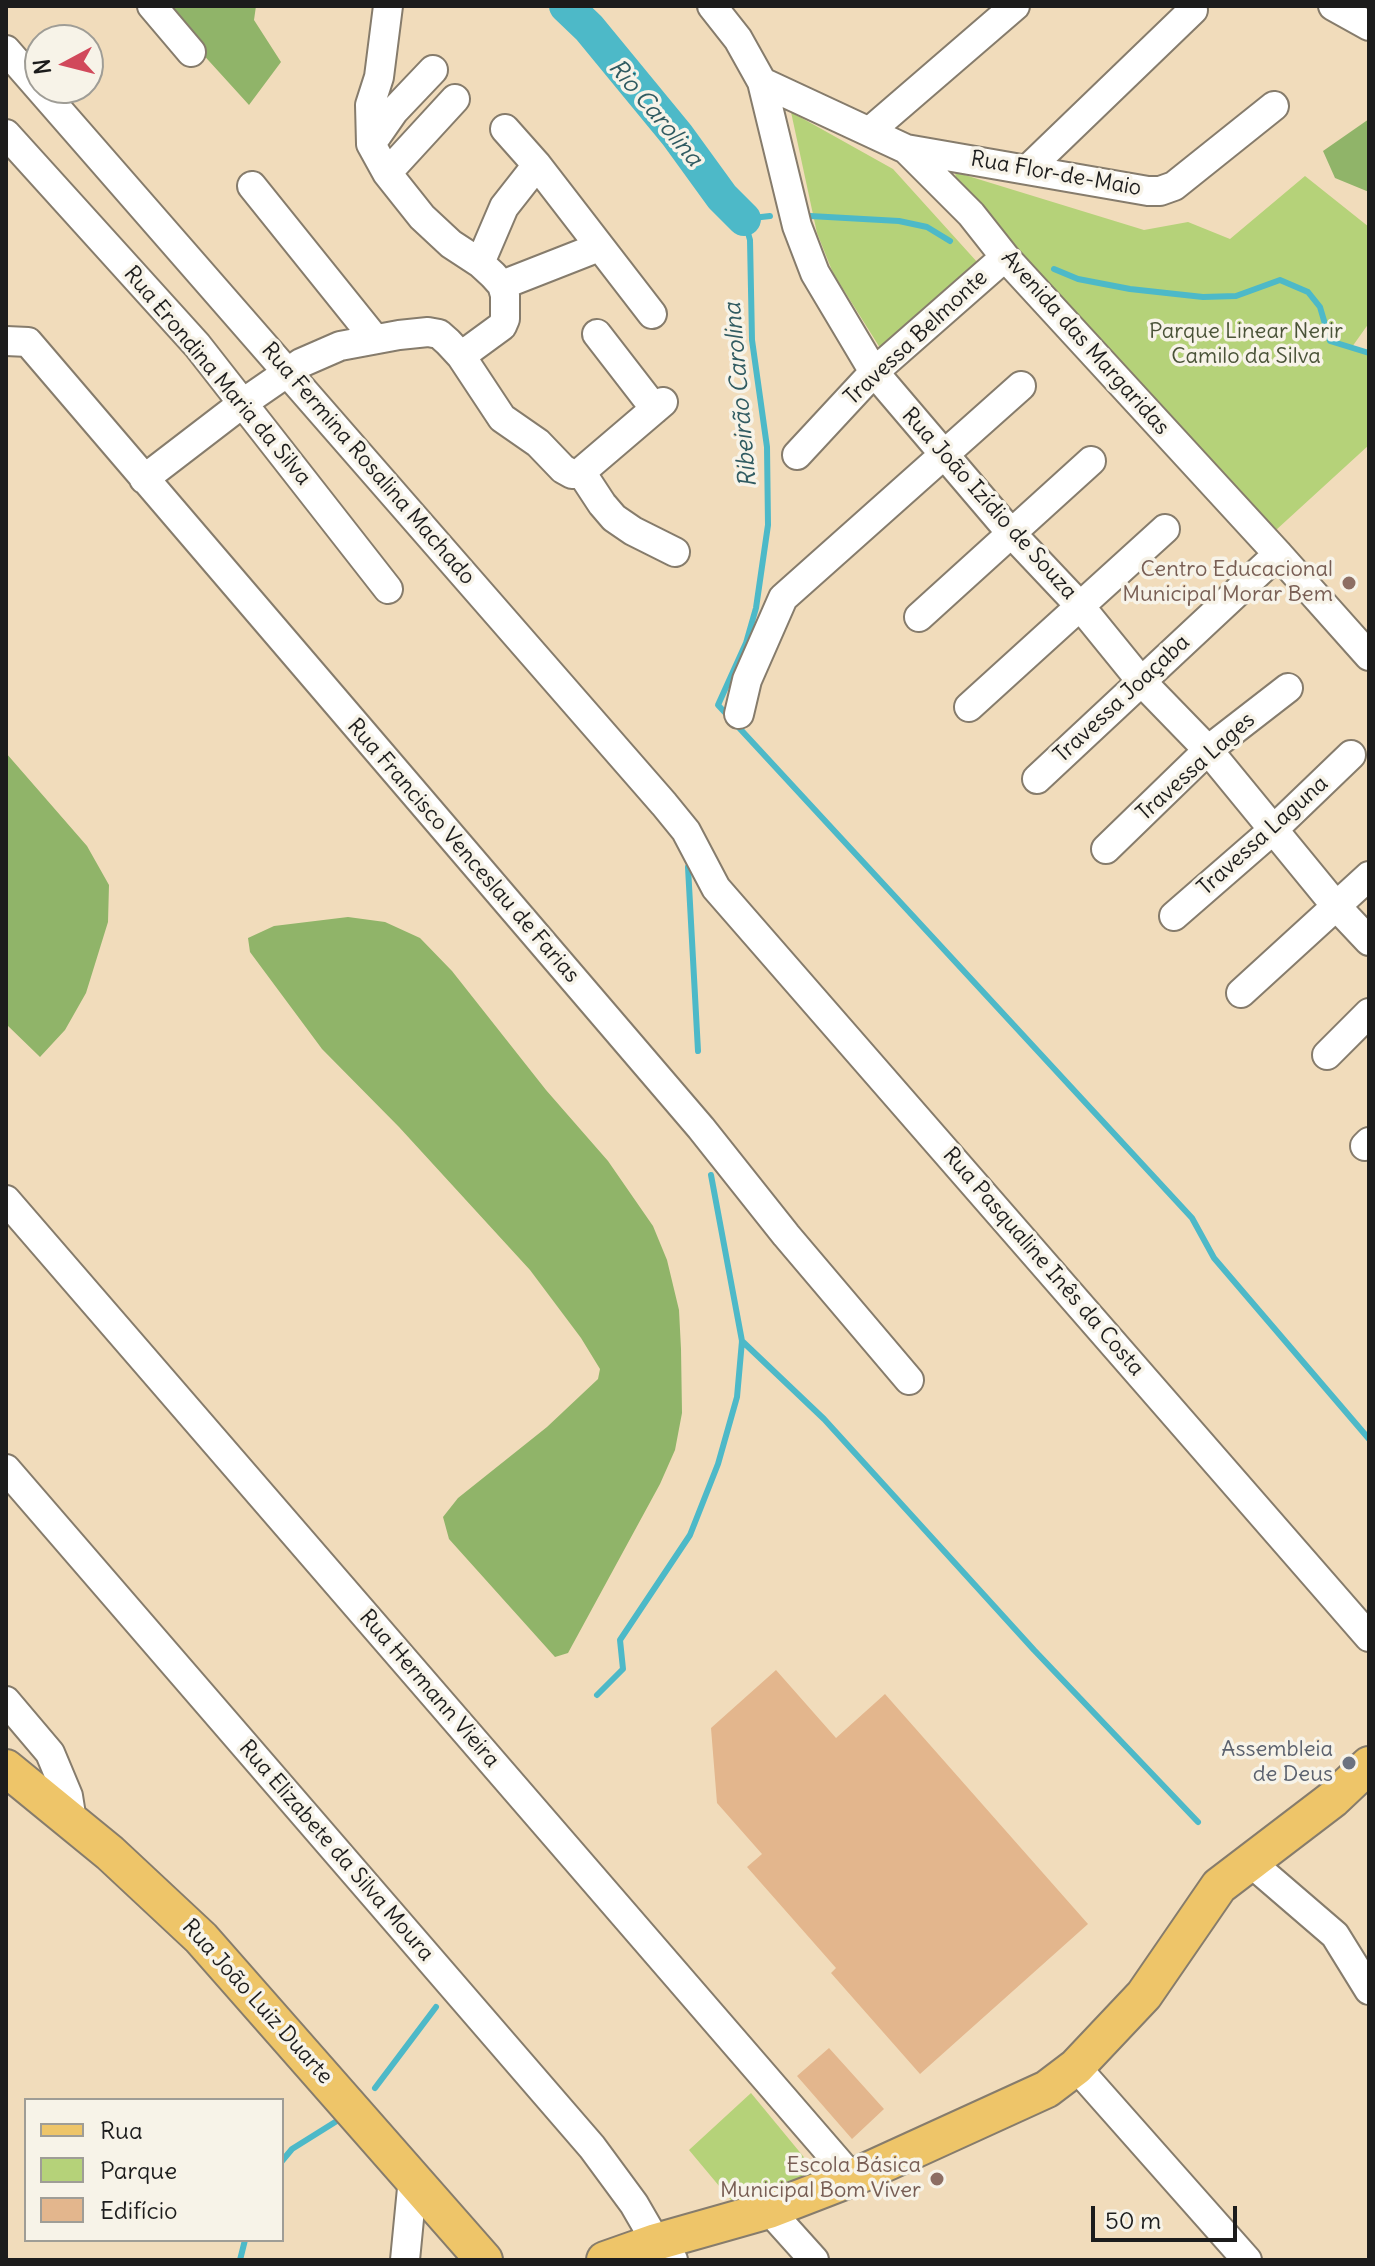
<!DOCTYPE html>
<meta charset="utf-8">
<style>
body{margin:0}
#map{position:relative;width:1375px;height:2266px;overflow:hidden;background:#f1dcbb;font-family:Delius,sans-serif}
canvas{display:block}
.frame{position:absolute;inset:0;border:8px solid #1c1c1c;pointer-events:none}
.legend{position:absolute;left:24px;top:2098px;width:260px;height:144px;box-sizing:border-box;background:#f7f3e8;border:2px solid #9f9d96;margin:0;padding:10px 14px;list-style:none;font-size:24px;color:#1c1c1c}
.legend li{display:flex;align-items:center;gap:16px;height:40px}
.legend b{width:40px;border:2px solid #9f9d96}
.north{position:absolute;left:24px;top:24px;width:80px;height:80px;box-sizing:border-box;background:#f7f3e8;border:2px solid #9f9d96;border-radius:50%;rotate:263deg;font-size:22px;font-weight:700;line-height:32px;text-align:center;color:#1c1c1c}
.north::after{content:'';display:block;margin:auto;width:28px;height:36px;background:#d1495b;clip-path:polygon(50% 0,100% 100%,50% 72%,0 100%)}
.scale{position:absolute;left:1091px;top:2206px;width:146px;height:36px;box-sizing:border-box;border:4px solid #1c1c1c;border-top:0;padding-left:10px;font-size:24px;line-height:28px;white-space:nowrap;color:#1c1c1c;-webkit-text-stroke:6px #f7f3e8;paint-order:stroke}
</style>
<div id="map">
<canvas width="1375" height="2266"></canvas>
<div class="frame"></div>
<ul class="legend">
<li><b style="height:10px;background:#eec569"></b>Rua</li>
<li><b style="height:22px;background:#b5d279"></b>Parque</li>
<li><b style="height:22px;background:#e3b68d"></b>Edifício</li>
</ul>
<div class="north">N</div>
<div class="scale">50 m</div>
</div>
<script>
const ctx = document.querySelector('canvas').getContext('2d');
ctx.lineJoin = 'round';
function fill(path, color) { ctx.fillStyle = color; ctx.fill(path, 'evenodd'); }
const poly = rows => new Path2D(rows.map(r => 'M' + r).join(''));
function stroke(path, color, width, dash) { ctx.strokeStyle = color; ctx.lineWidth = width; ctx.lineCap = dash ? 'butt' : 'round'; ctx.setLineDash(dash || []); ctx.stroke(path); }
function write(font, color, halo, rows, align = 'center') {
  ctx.font = font + ' Delius,sans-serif'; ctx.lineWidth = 7; ctx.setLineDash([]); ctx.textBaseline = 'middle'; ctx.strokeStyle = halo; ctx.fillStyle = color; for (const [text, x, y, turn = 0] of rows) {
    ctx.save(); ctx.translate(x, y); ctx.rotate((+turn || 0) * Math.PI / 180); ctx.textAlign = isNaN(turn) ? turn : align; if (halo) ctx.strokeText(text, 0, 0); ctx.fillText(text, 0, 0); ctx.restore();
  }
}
const green = poly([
 [791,112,893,169,978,263,882,351,833,273,817,233],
 [955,172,1144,230,1188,222,1230,239,1305,176,1369,227,1369,323,1352,347,1369,355,1369,445,1276,530,957,186],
 [751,2093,817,2173,735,2205,689,2150]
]);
const forest = poly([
 [159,6,256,6,254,20,281,62,249,105],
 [1369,119,1369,192,1335,178,1323,151],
 [6,753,87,846,109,885,108,922,86,993,65,1030,40,1057,6,1024],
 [348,917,385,922,420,938,452,971,546,1090,608,1161,653,1226,667,1260,679,1310,681,1349,682,1413,675,1450,660,1484,568,1653,555,1657,449,1539,443,1517,458,1498,547,1427,598,1379,600,1369,581,1338,530,1270,399,1127,322,1049,250,952,248,938,274,926]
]);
const stream = poly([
 [770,216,744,219,750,240,752,340,767,447,768,525,756,608,746,643,718,705,1192,1218,1214,1258,1369,1439],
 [810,216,899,221,927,227,950,241],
 [1054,269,1078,279,1130,289,1203,297,1236,296,1280,280,1308,292,1320,307,1330,341,1369,353],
 [688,867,698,1051],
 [742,1341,824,1419,1034,1650,1198,1822],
 [597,1695,623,1669,620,1640,690,1535,718,1464,737,1397,742,1341,711,1175],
 [375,2088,436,2007],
 [282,2161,292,2149,340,2119],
 [240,2260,245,2240]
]);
const river = poly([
 [566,6,589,28,677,135,722,197,744,219]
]);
const building = poly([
 [776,1670,836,1738,885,1694,1088,1924,920,2074,831,1973,836,1968,747,1867,762,1854,717,1803,711,1728],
 [829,2048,884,2109,852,2139,797,2076]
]);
const minor = poly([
 [152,6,191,52],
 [388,6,379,77,370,105,371,144,387,173,422,217,451,244,480,263,493,275,502,285,505,295,505,319,502,326,461,356],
 [712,6,738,39,762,82,797,226,815,273,874,372,1012,534,1080,606,1141,681,1208,750,1336,906,1369,941],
 [1333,6,1369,26],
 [6,50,664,804,686,831,716,888,1369,1637],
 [762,82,906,149,971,214,1005,257,1278,554,1369,656],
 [505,129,537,165,652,314],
 [870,131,1015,6],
 [6,134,197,345,388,589],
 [371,144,394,111,433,70],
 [906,149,1148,191,1160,191,1174,186,1274,106],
 [1028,169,1193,10],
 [387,173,455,99],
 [252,186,375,339],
 [480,263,504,207,537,165],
 [502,285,599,247],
 [597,334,655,409],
 [6,341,28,342,701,1128,786,1235,909,1380],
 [797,455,874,372,1005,257],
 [581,472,602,504,614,518,633,531,675,552],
 [144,479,243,403,301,363,340,346,399,335,428,332,439,334,448,342,461,356,502,418,538,443,563,469,572,474,581,472,663,402],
 [919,617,1091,461],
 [969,707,1165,529],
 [739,714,747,680,783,598,1021,386],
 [1037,779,1278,554],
 [1106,849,1208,750,1288,688],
 [1174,916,1274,829,1351,755],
 [1241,993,1369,876],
 [1327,1055,1369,1013],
 [1365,1146,1369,1142],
 [6,1200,852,2178],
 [6,1469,592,2147,634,2204,656,2242,673,2260],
 [6,1701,50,1753,68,1796,72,1821],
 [1249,1861,1335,1935,1369,1990],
 [1076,2067,1247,2260],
 [769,2210,814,2260],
 [405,2260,413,2178]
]);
const major = poly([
 [6,1768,110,1853,201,1938,484,2260],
 [605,2260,656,2242,769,2210,852,2178,1047,2089,1076,2067,1144,1995,1219,1886,1333,1799,1369,1765]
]);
const markers = [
 [1349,583,8,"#8d6e63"],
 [1349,1763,8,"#6b7280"],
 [937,2179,8,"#8d6e63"]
];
const streetNames = [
 ["Rua Flor-de-Maio",1056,174,10],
 ["Travessa Belmonte",916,338,-43],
 ["Avenida das Margaridas",1085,343,48],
 ["Rua Erondina Maria da Silva",217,376,50],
 ["Rua Fermina Rosalina Machado",368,464,49],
 ["Rua João Izídio de Souza",989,504,48],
 ["Travessa Joaçaba",1122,699,-43],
 ["Travessa Lages",1196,767,-42],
 ["Travessa Laguna",1263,836,-42],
 ["Rua Francisco Venceslau de Farias",463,851,49],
 ["Rua Pasqualine Inês da Costa",1043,1262,49],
 ["Rua Hermann Vieira",429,1689,49],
 ["Rua Elizabete da Silva Moura",336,1851,49],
 ["Rua João Luiz Duarte",257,2002,48]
];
const parkNames = [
 ["Parque Linear Nerir",1246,332],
 ["Camilo da Silva",1246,357]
];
const educationNames = [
 ["Centro Educacional",1333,570],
 ["Municipal Morar Bem",1333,595],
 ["Escola Básica",921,2166],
 ["Municipal Bom Viver",921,2191]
];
const worshipNames = [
 ["Assembleia",1333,1750],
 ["de Deus",1333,1775]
];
const waterNames = [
 ["Rio Carolina",655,113,50],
 ["Ribeirão Carolina",741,395,-95]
];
fill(green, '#b5d279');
fill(forest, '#90b469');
stroke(stream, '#4db9c8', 6);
stroke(river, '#4db9c8', 34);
fill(building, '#e3b68d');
stroke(minor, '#867c6c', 32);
stroke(major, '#867c6c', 40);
stroke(minor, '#fff', 28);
stroke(major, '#eec569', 36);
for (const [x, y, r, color] of markers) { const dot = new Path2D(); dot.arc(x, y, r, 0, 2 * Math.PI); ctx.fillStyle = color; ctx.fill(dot); stroke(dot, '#f7f3e8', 3); }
write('22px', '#1c1c1c', '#f7f3e8', streetNames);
write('22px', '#4a5338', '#f7f3e8', parkNames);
write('22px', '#785e54', '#f7f3e8', educationNames, 'right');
write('22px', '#5b616d', '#f7f3e8', worshipNames, 'right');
write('italic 24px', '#305b61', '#f7f3e8', waterNames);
</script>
